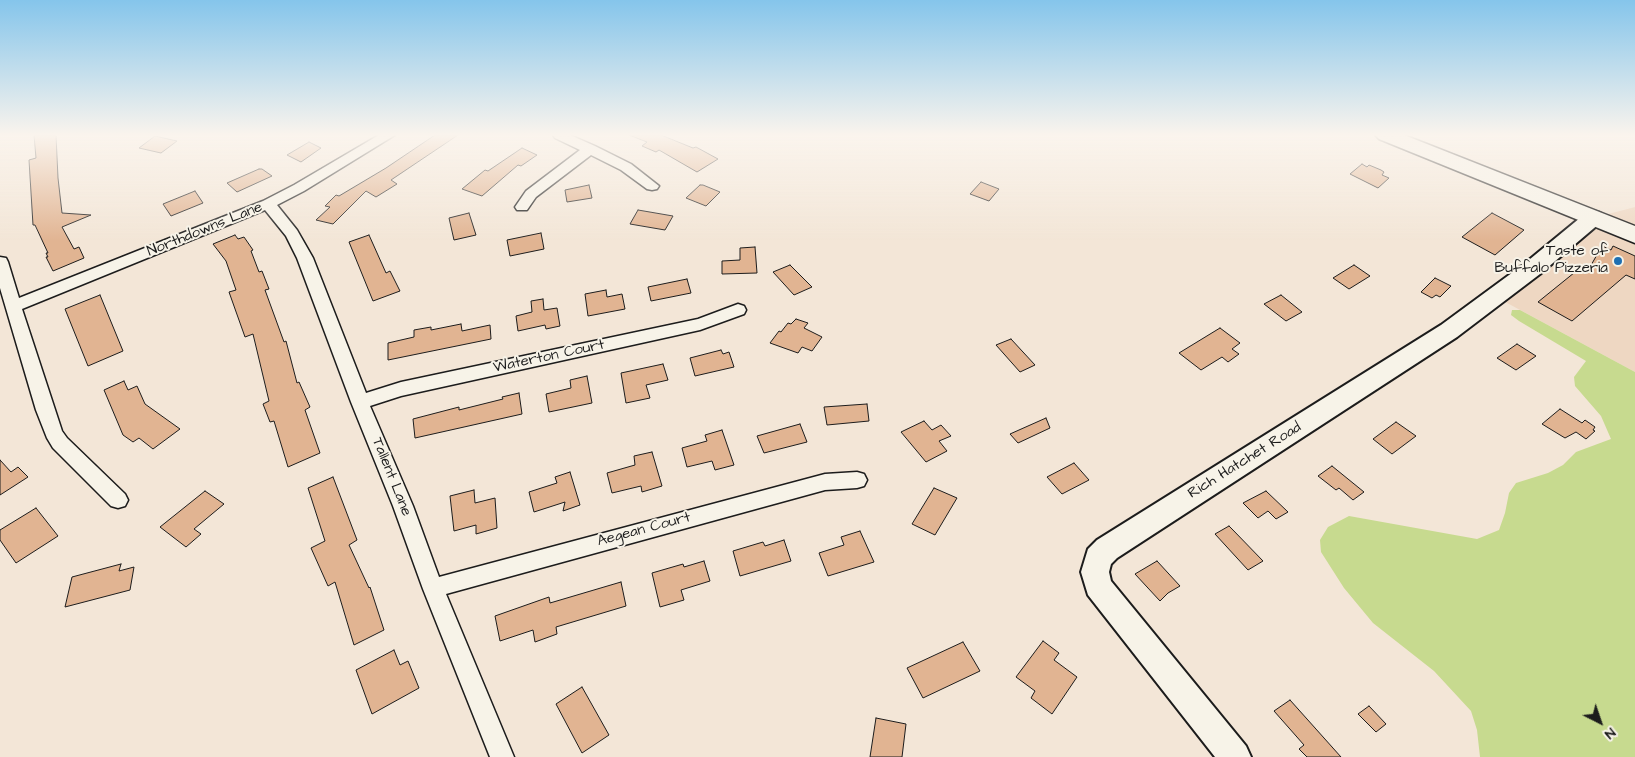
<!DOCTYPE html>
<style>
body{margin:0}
#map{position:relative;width:1635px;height:757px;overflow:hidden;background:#f3e6d7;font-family:"Architects Daughter",sans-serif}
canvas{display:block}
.north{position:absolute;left:1575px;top:697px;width:50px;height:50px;-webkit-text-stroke:4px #f7f3e8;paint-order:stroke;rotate:139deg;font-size:14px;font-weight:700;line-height:20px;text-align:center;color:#1c1c1c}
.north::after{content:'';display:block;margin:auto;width:18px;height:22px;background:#1c1c1c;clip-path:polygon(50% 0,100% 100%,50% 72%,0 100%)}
</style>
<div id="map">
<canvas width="1635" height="757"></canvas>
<div class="north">N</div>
</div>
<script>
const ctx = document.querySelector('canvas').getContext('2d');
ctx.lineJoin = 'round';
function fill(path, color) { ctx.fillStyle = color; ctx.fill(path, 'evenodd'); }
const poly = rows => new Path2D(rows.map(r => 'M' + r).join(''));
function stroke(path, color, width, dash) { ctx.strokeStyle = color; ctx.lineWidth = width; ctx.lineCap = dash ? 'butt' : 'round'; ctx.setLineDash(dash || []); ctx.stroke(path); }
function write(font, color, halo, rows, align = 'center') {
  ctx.font = font + ' "Architects Daughter",sans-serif'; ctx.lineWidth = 4; ctx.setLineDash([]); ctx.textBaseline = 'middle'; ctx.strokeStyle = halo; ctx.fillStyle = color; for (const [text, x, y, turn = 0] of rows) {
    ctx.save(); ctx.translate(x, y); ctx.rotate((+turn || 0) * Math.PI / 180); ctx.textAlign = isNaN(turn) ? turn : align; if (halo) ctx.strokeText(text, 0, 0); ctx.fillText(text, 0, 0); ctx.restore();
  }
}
const built = poly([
 [1635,207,1635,372,1496,297,1593,218]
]);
const green = poly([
 [1512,310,1520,310,1635,372,1635,757,1480,757,1477,730,1471,711,1434,671,1373,623,1344,588,1321,552,1320,540,1328,527,1349,516,1477,539,1499,530,1505,513,1509,493,1516,483,1548,473,1563,465,1576,452,1611,439,1601,416,1575,386,1574,377,1586,361,1519,321,1511,315]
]);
const building = poly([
 [34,135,56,135,58,178,62,213,91,215,62,227,74,249,79,247,84,258,53,271,46,257,48,257,46,253,48,253,35,225,33,225,29,160,36,158,34,135],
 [435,135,458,135,391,180,397,184,376,197,366,191,333,224,316,220,330,207,325,206,336,195,339,196,386,168,435,135],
 [629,135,661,135,693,148,696,147,718,159,697,172,659,150,656,152,642,146,647,142,629,135],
 [155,136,177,141,161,153,139,148,155,136],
 [309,142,321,148,301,162,287,155,309,142],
 [522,148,537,155,521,166,518,165,482,196,462,189,485,170,488,171,522,148],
 [1362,164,1367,167,1369,165,1381,170,1384,172,1382,175,1389,178,1378,188,1350,174,1362,164],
 [259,169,262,169,272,176,237,192,227,183,259,169],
 [981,182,999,189,989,201,970,194,981,182],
 [589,185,592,198,567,202,565,190,589,185],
 [700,185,703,185,720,192,706,206,686,198,700,185],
 [195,191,203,203,171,216,163,204,195,191],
 [638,210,673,216,665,230,630,224,638,210],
 [469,213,476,235,454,240,449,218,469,213],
 [1492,213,1524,230,1495,255,1462,237,1492,213],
 [541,233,544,249,510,256,507,240,541,233],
 [235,235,238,239,244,237,253,250,251,251,259,272,262,271,269,289,265,290,284,342,286,341,297,383,299,382,310,407,305,410,320,453,288,467,274,421,270,422,263,404,269,401,253,334,245,337,229,292,236,290,226,261,213,244,235,235],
 [369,235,386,273,390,271,400,291,373,301,349,242,369,235],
 [1602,246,1611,250,1613,246,1635,256,1635,279,1626,275,1572,321,1538,302,1585,264,1590,267,1602,246],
 [755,247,757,273,722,274,722,261,740,260,740,248,755,247],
 [790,265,812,287,794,295,773,272,790,265],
 [1354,265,1370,276,1349,289,1333,278,1354,265],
 [1435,278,1451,286,1440,297,1436,295,1432,298,1421,292,1435,278],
 [687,279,691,293,651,301,648,287,687,279],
 [606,290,607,297,622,294,625,309,588,316,585,294,606,290],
 [100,295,123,351,88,366,65,309,100,295],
 [1281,295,1302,312,1286,321,1264,304,1281,295],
 [543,299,544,310,557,308,560,326,546,329,545,325,518,331,516,316,532,312,531,301,543,299],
 [796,319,808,323,804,328,822,337,812,351,802,347,798,353,770,343,779,331,781,332,788,323,791,324,796,319],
 [461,324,462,331,490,325,491,339,388,360,388,343,414,337,414,330,431,327,431,330,461,324],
 [1220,328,1240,343,1232,349,1239,354,1228,362,1222,357,1201,370,1179,353,1220,328],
 [1011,339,1035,365,1020,372,996,345,1011,339],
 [1517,344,1536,356,1516,370,1497,358,1517,344],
 [721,350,723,354,729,352,734,367,695,376,690,358,721,350],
 [663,364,668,380,646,385,650,398,626,403,621,373,663,364],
 [587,376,592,403,549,412,546,394,571,388,570,380,587,376],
 [124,381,128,390,137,386,145,404,180,429,153,449,139,438,133,442,123,435,104,390,124,381],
 [519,393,522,414,415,438,413,419,459,407,459,410,503,399,502,397,519,393],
 [867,404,869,421,827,425,824,407,867,404],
 [1560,409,1582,423,1585,420,1595,427,1593,430,1595,431,1586,439,1576,432,1565,438,1542,424,1560,409],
 [1046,418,1050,428,1018,443,1010,434,1046,418],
 [924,421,932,430,941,425,951,436,939,441,947,451,926,462,901,432,924,421],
 [1396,422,1416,436,1392,454,1373,439,1396,422],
 [800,424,807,442,764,453,757,436,800,424],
 [722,430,734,465,715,470,712,461,687,467,682,448,707,441,705,435,722,430],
 [652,452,662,486,642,492,641,486,612,493,607,473,635,465,634,456,652,452],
 [0,460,11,472,18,467,28,477,0,495,0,460],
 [1074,463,1089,480,1062,494,1047,477,1074,463],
 [1332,466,1364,492,1353,500,1339,488,1336,490,1318,476,1332,466],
 [570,472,580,505,563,511,565,502,534,512,529,492,557,483,555,477,570,472],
 [333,477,357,540,349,545,369,588,370,587,384,630,354,645,335,582,328,586,311,548,325,541,308,488,333,477],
 [934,488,957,498,935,535,912,524,934,488],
 [474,490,475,503,495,498,497,528,476,534,476,525,454,531,450,496,474,490],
 [205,491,224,504,194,529,201,534,186,547,160,527,205,491],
 [1266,491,1288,512,1276,519,1268,511,1258,518,1243,503,1266,491],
 [36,508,58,536,16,563,0,540,0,530,36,508],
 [1229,526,1232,529,1263,561,1248,570,1215,534,1229,526],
 [860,531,874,562,828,576,819,553,844,545,841,537,860,531],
 [784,540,791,561,740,576,733,551,763,542,765,546,784,540],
 [704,561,710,581,681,590,684,600,660,607,652,573,683,564,684,567,704,561],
 [1157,561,1180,586,1168,593,1160,601,1135,574,1157,561],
 [121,564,119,571,134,567,130,590,65,607,72,577,121,564],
 [621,582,626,606,556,627,557,634,535,642,533,630,500,641,495,616,549,597,550,603,621,582],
 [1043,641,1059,653,1054,660,1077,677,1052,714,1031,698,1035,691,1016,677,1043,641],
 [963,642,980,671,923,698,907,668,963,642],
 [394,650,400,665,408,661,419,688,372,714,356,670,394,650],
 [582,687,609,735,582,753,556,704,582,687],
 [1290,700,1341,757,1307,757,1299,749,1304,745,1274,711,1290,700],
 [1369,706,1386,724,1376,732,1358,714,1369,706],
 [876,718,906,724,902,757,870,757,876,718]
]);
const street = poly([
 [379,135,395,135,304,191,277,205,297,230,313,258,366,393,401,382,698,319,738,304,744,306,746,310,744,314,700,330,401,396,370,406,413,506,439,577,825,474,857,472,864,474,867,480,864,486,857,488,825,490,446,594,514,757,490,757,423,589,393,506,351,402,297,258,286,236,265,210,22,309,62,431,67,438,125,494,128,500,125,506,118,508,111,506,53,448,47,438,36,410,0,288,0,257,6,258,8,262,19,298,263,201,294,185,379,135],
 [553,135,570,135,595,146,631,164,659,186,657,189,652,190,647,189,621,170,591,155,536,197,527,210,517,210,515,207,526,191,580,150,555,138,553,135]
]);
const secondary = poly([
 [1593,211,1600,213,1603,218,1600,223,1540,274,1457,337,1117,558,1111,564,1109,572,1111,581,1246,746,1251,757,1215,757,1088,595,1081,572,1088,549,1097,540,1441,325,1524,264,1586,213,1593,211]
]);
const primary = poly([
 [1375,135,1404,135,1635,226,1635,243,1379,139,1375,135]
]);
const markers = [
 [1618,261,5,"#1f6fb2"]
];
const streetNames = [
 ["Northdowns Lane",205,230,-22],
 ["Waterton Court",549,357,-12],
 ["Rich Hatchet Road",1245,461,-32],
 ["Tallent Lane",391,477,68],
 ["Aegean Court",644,530,-15]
];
const poiNames = [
 ["Taste of",1608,252],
 ["Buffalo Pizzeria",1608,269]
];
fill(built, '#eed7c2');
fill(green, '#c7da8f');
fill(building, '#e1b492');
stroke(building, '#1c1c1c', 1);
stroke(street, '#1c1c1c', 3);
stroke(secondary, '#1c1c1c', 4);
stroke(primary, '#1c1c1c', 3);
fill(street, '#f7f3e8');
fill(secondary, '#f7f3e8');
fill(primary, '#f7f3e8');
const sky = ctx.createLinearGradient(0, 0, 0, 241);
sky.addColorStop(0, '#85c5eb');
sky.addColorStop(0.56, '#faf4ed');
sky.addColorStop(1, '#faf4ed00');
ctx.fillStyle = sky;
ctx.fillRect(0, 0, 1635, 241);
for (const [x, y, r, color] of markers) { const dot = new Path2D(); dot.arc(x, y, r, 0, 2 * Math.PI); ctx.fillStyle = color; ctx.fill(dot); stroke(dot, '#f7f3e8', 2); }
write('15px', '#1c1c1c', '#f7f3e8', streetNames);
write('15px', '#1c1c1c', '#f7f3e8', poiNames, 'right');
</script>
